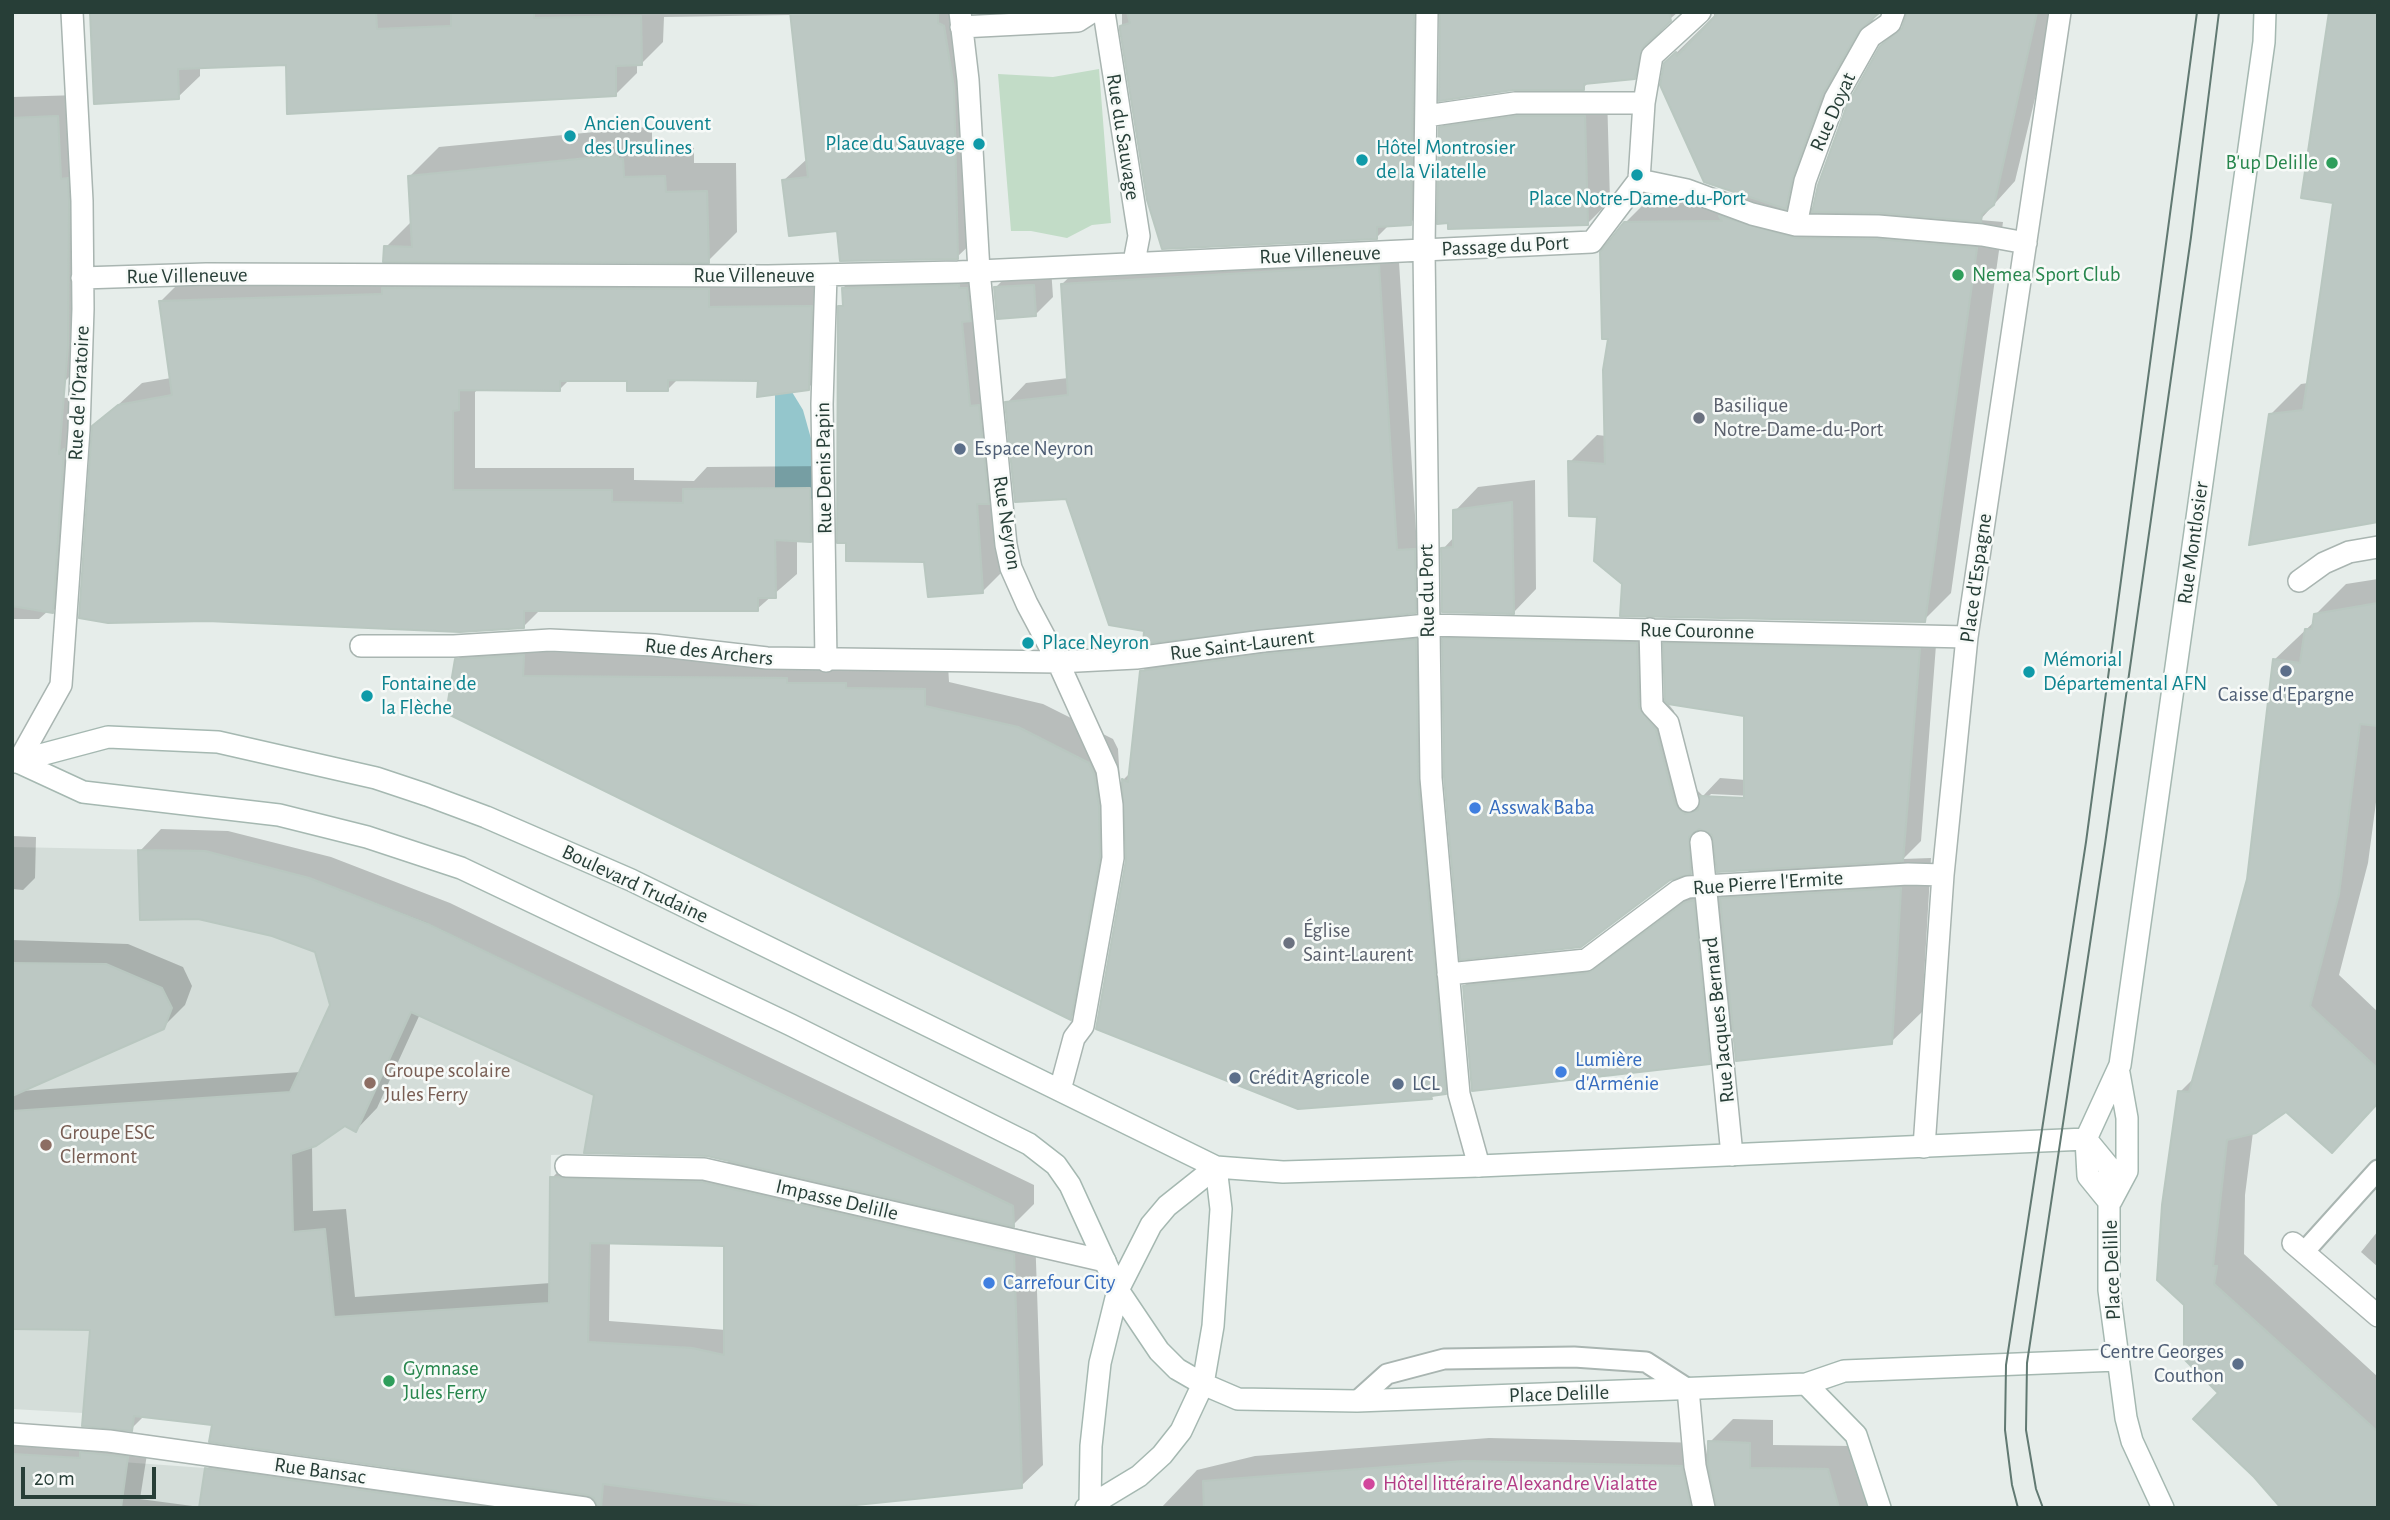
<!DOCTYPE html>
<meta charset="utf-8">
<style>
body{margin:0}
#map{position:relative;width:2390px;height:1520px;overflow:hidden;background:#e6edea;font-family:"Alegreya Sans",sans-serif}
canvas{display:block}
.frame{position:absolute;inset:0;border:14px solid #273e37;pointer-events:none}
.scale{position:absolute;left:21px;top:1467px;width:135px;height:32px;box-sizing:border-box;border:4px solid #273e37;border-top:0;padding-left:9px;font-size:21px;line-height:24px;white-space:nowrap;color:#273e37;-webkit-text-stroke:5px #f7faf8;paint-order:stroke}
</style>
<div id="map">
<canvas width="2390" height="1520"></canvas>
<div class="frame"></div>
<div class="scale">20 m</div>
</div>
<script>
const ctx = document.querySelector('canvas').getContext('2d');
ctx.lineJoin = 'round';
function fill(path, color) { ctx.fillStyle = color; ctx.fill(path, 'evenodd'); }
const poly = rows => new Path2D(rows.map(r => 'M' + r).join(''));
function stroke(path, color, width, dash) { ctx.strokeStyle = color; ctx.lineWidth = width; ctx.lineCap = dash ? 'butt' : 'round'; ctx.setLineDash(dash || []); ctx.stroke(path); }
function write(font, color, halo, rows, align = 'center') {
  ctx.font = font + ' "Alegreya Sans",sans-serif'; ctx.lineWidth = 5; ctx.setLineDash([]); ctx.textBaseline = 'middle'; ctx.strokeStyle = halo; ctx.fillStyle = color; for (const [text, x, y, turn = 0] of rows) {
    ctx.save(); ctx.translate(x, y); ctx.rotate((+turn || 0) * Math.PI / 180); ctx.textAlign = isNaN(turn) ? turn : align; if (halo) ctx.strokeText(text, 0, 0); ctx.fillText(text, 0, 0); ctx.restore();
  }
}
const built = poly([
 [12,847,205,851,309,878,426,922,624,1018,598,1072,584,1154,551,1155,549,1303,334,1317,325,1229,87,1247,90,1328,83,1413,12,1409],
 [12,1454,205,1468,466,1508,12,1508]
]);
const green = poly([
 [1099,69,1111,223,1092,225,1067,238,1031,231,1011,231,998,74,1053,77]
]);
const water = poly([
 [792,392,803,410,815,453,815,492,808,506,775,513,775,395]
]);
const shadow = poly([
 [966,12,979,236,957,257,839,229,784,180,807,159,792,15,664,17,663,42,641,64,637,64,637,73,616,94,287,63,200,67,200,76,178,97,92,13,87,12],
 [1122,12,1434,12,1432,202,1410,223,1390,224,1377,237,1122,30],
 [1442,12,1678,12,1663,25,1656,56,1634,78,1589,82,1583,88],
 [1714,12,1878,12,1844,69,1790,202,1814,209,1885,44,1906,24,1935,12,2056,12,2015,181,1980,220,2003,222,1951,593,1924,620,1624,583,1599,515,1570,462,1597,435,1606,436,1625,223,1652,196,1746,195,1666,63,1714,16],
 [1607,94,1610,201,1587,224,1449,221,1440,128,1463,105],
 [79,95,86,360,65,381,12,369,12,97],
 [646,127,646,131,652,131,652,149,694,148,694,163,736,163,737,232,708,261,386,247,413,220,410,176,439,147],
 [2335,201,2378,520,2270,415,2301,384,2308,383],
 [1398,246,1416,531,1434,530,1434,592,1415,611,1146,630,1067,497,1007,403,1026,383,1068,378,1062,284,1082,265],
 [866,266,989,267,992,297,984,305,992,385,1001,384,1010,480,1005,569,983,591,925,560,841,384,838,384,843,288],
 [1051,268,1053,297,1035,315,996,287,1013,270],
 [183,279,834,285,831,365,808,388,759,380,678,379,668,389,629,380,570,379,560,389,479,389,475,392,475,468,634,468,634,480,694,481,707,467,832,466,833,517,810,540,797,539,797,574,757,609,541,609,523,627,94,427,142,383,171,378,160,302],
 [12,394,81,399,71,593,52,612,48,611,39,619,12,619],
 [1535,480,1536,589,1514,612,1443,549,1455,536,1455,511,1478,487],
 [2378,579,2378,787,2368,863,2339,975,2378,1012,2378,1103,2286,1110,2253,1132,2245,1195,2244,1254,2378,1377,2378,1508,2220,1393,2180,1092,2196,1076,2249,880,2274,660,2314,622,2315,615,2346,584],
 [1462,621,1655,625,1656,689,1674,711,1693,786,1703,796,1720,778,1746,780,1746,715,1665,644,1683,626,1937,632,1921,841,1903,859,1931,858,1922,1012,1891,1042,1735,1036,1709,1063,1464,986,1489,962,1615,949,1711,878,1718,876,1720,900,1752,868,1707,831,1708,854,1690,872,1444,639],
 [1711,794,1753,796,1753,800,1707,798],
 [1433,623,1435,761,1462,1075,1445,1093,1431,1097,1128,860,1124,826,1094,994,1070,1018,457,660,482,635,547,631,547,652,811,654,948,665,949,682,1043,704,1113,739,1118,749,1120,783,1131,772,1142,672,1159,654],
 [161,829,228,831,331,857,450,903,1034,1185,1034,1204,1011,1227,1035,1233,1043,1465,1021,1486,809,1508,12,1508,12,1431,105,1430,150,1435,140,1499,200,1507,207,1469,228,1447,402,1472,402,1468,214,1423,145,1415,131,1429,92,1328,12,1327,12,940,128,944,183,967,192,986,185,1005,163,1027,20,1091,301,1072,332,1005,316,951,140,851],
 [420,1014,596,1094,731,1162,573,1156,552,1178,551,1283,355,1297,346,1209,313,1211,312,1146,345,1124,356,1130,377,1108],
 [610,1242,726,1244,726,1330,609,1321],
 [12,836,36,837,35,878,23,890,12,889],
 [2378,1231,2378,1267,2361,1252],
 [1733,1419,1773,1420,1773,1445,1851,1446,1869,1508,1161,1508,1197,1470,1255,1456,1489,1438,1705,1443,1708,1460,1710,1442]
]);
const building = poly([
 [90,12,376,12,377,29,451,26,451,12,534,12,534,18,641,16,642,65,616,66,616,96,287,114,286,65,178,69,179,99,94,104,90,12],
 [790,12,938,12,938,23,944,26,954,88,958,259,840,261,837,231,789,236,782,180,808,177,790,12],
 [1127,12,1414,12,1411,225,1377,227,1377,239,1162,249,1147,200,1120,30,1120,26,1130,23,1127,12],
 [1440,12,1669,12,1671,21,1643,47,1635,79,1584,84,1584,90,1513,90,1439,101,1440,12],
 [1719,12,1880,12,1859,31,1823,93,1793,177,1786,209,1704,182,1660,85,1664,63,1676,52,1677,56,1719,12],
 [1907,12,2037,12,1994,205,1982,214,1981,222,1879,213,1812,212,1818,185,1847,105,1880,46,1902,28,1907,12],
 [2329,12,2378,12,2378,522,2249,545,2269,414,2303,410,2321,288,2333,203,2301,198,2329,12],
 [58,116,61,179,68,178,69,201,68,346,59,454,64,449,53,613,12,606,12,118,58,116],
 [1516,116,1585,116,1588,225,1448,229,1448,223,1437,224,1439,127,1516,116],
 [618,155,618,159,623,159,624,177,665,176,666,192,707,191,709,263,383,262,384,246,412,247,408,176,618,155],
 [1719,216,1796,238,1877,239,1977,248,1925,622,1620,616,1622,584,1594,561,1597,517,1569,516,1568,461,1605,464,1603,370,1608,339,1602,339,1600,252,1624,222,1722,221,1719,216],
 [1379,265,1397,550,1415,549,1416,613,1143,644,1144,631,1109,625,1066,499,1015,502,1005,402,1068,395,1061,284,1379,265],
 [959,285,959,288,967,288,971,321,962,322,970,406,979,405,989,504,977,504,983,593,928,597,924,562,846,561,846,543,837,543,838,306,843,306,842,288,959,285],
 [1034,285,1036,316,997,319,994,287,1034,285],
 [382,288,709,289,709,307,812,306,809,390,757,397,758,381,668,380,668,391,627,391,627,381,560,381,560,391,459,390,459,410,453,411,453,490,612,490,612,502,683,503,683,489,810,488,811,542,775,540,776,598,758,598,758,611,524,611,524,628,460,632,207,621,108,623,79,618,92,426,118,405,172,395,159,301,382,294,382,288],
 [1512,502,1514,614,1442,612,1441,548,1453,547,1453,510,1512,502],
 [2378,603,2378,726,2360,724,2339,894,2310,1006,2378,1069,2378,1103,2332,1153,2286,1112,2256,1133,2227,1140,2213,1266,2217,1266,2214,1284,2378,1432,2378,1508,2281,1508,2254,1477,2193,1419,2218,1393,2184,1359,2184,1305,2157,1280,2162,1205,2178,1091,2189,1092,2247,879,2273,659,2300,663,2305,629,2312,629,2314,614,2378,603],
 [1442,638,1637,643,1639,707,1656,730,1675,804,1685,814,1698,810,1700,796,1744,798,1744,716,1668,704,1665,701,1663,643,1920,649,1903,861,1717,872,1712,835,1699,829,1689,837,1691,874,1670,880,1581,947,1460,960,1444,777,1442,638],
 [1416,639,1418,779,1446,1094,1431,1096,1432,1099,1298,1109,1096,1029,1126,860,1122,779,1128,782,1140,671,1265,654,1416,639],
 [524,655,523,676,787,678,787,683,846,683,846,688,925,689,925,706,1018,727,1089,763,1094,774,1099,806,1100,857,1071,1020,446,713,455,659,524,655],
 [138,850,205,851,309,878,428,924,1013,1206,1014,1227,707,1156,584,1153,594,1095,411,1012,356,1132,345,1126,316,1146,291,1154,293,1232,325,1229,334,1317,549,1303,550,1177,702,1182,1014,1254,1022,1488,827,1508,783,1508,603,1484,601,1508,598,1508,594,1498,587,1495,209,1442,212,1425,134,1416,132,1431,82,1426,90,1330,12,1329,12,1111,290,1092,330,1005,315,952,272,936,198,919,140,920,138,850],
 [590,1243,724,1246,724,1355,692,1348,588,1342,590,1243],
 [1901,888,1892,1044,1736,1061,1720,898,1901,888],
 [1694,900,1710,1064,1472,1091,1463,986,1588,973,1684,903,1694,900],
 [12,963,106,964,162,988,172,1008,164,1029,12,1096,12,963],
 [1708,1441,1750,1443,1750,1468,1828,1469,1839,1508,1717,1508,1708,1466,1708,1441],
 [80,1452,128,1457,121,1508,12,1508,12,1454,80,1458,80,1452],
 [1465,1461,1682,1466,1691,1508,1204,1508,1203,1481,1465,1461],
 [205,1468,489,1508,199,1508,205,1468]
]);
const lane = poly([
 [2304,1252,2378,1170],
 [1357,1401,1387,1374,1444,1359,1574,1357,1646,1362,1688,1389]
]);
const street = poly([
 [960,12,968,80,979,271,1006,545,1011,568,1027,604,1058,662,1107,770,1112,805,1113,858,1083,1026,1074,1038,1060,1090],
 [1104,12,1139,236,1134,262],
 [1427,12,1424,250,1431,778,1459,1094,1479,1166],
 [961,27,1078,21,1092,12],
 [1426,116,1515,103,1644,103],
 [1639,180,1687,190,1752,214,1796,225,1878,226,1982,235,2026,243],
 [1639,180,1644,103,1652,56,1700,12],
 [1796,225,1805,181,1835,99,1870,37,1890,23,1894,12],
 [826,275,822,404,826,661],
 [82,278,206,274,768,276,958,272,1592,242,1639,180],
 [2299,581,2324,563,2349,552,2378,547],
 [1650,629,1652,706,1668,723,1688,801],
 [361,646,454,646,550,640,654,645,767,658,1058,662,1136,658,1263,641,1427,625,1967,637],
 [18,762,61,685,79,430,83,309,82,201,72,12],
 [1701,842,1732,1155],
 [1448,974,1586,960,1678,891,1688,887,1908,874,1943,875],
 [1924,1147,1943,875,1967,637,2060,12],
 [566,1166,704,1169,1105,1261],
 [2293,1243,2378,1316],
 [1688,1389,1695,1466,1704,1508],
 [12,1434,109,1441,585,1508]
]);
const secondary = poly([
 [14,762,108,737,218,742,376,778,427,795,486,817,631,880,1216,1167,1283,1172,1479,1166,2086,1139],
 [18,762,83,792,279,815,367,837,461,868,791,1025,1029,1144,1056,1165,1070,1185,1118,1290,1159,1351,1177,1369,1203,1384,1238,1399,1357,1401,1806,1384,1844,1371,2117,1360],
 [2086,1139,2109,1167,2109,1290,2126,1418,2132,1441,2163,1508],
 [2111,1201,2127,1171,2127,1118,2119,1073],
 [2110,1203,2088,1176,2086,1139,2120,1065,2264,42,2265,12],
 [1806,1384,1856,1435,1880,1508],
 [1090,1504,1091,1446,1100,1363,1118,1290,1151,1225,1167,1206,1216,1167],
 [1086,1508,1139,1476,1162,1455,1181,1431,1203,1384,1213,1326,1221,1209,1216,1167]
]);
const tram = poly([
 [2018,1508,2012,1485,2005,1430,2006,1365,2086,842,2197,12],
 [2043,1508,2036,1489,2026,1430,2027,1363,2105,844,2191,237,2219,12]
]);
const markers = [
 [570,136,7,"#0f9aa8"],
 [979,144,7,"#0f9aa8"],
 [1362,160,7,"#0f9aa8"],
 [2332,163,7,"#2e9e5b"],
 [1637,175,7,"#0f9aa8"],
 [1958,275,7,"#2e9e5b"],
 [1699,418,7,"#6b7280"],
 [960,449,7,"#5c6f8a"],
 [1028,643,7,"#0f9aa8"],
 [2286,671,7,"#5c6f8a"],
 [2029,672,7,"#0f9aa8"],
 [367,696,7,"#0f9aa8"],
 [1475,808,7,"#3f7fe0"],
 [1289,943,7,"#6b7280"],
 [1561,1072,7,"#3f7fe0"],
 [1235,1078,7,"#5c6f8a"],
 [370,1083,7,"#8d6e63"],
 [1398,1084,7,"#5c6f8a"],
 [46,1145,7,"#8d6e63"],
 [989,1283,7,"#3f7fe0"],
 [2238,1364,7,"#5c6f8a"],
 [389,1381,7,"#2e9e5b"],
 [1369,1484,7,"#d1479c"]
];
const streetNames = [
 ["Rue Doyat",1833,112,-66],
 ["Rue du Sauvage",1123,137,81],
 ["Passage du Port",1505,246,-3],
 ["Rue Villeneuve",1320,255,-2],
 ["Rue Villeneuve",187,276,-1],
 ["Rue Villeneuve",754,276],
 ["Rue de l'Oratoire",79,393,-87],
 ["Rue Denis Papin",824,468,-91],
 ["Rue Neyron",1007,523,81],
 ["Rue Montlosier",2193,543,-82],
 ["Place d'Espagne",1976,578,-82],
 ["Rue du Port",1427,591,-91],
 ["Rue Couronne",1697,631,1],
 ["Rue Saint-Laurent",1242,645,-7],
 ["Rue des Archers",709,652,6],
 ["Rue Pierre l'Ermite",1768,883,-4],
 ["Boulevard Trudaine",635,884,25],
 ["Rue Jacques Bernard",1719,1020,-96],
 ["Impasse Delille",837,1200,13],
 ["Place Delille",2112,1270,-92],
 ["Place Delille",1559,1394,-2],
 ["Rue Bansac",320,1471,8]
];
const cultureNames = [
 ["Ancien Couvent",584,124],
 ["des Ursulines",584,148],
 ["Place du Sauvage",965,144,"right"],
 ["Hôtel Montrosier",1376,148],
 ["de la Vilatelle",1376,172],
 ["Place Notre-Dame-du-Port",1637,199,"center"],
 ["Place Neyron",1042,643],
 ["Mémorial",2043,660],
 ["Départemental AFN",2043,684],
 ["Fontaine de",381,684],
 ["la Flèche",381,708]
];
const leisureNames = [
 ["B'up Delille",2318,163,"right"],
 ["Nemea Sport Club",1972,275],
 ["Gymnase",403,1369],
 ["Jules Ferry",403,1393]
];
const worshipNames = [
 ["Basilique",1713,406],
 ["Notre-Dame-du-Port",1713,430],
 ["Église",1303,931],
 ["Saint-Laurent",1303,955]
];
const serviceNames = [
 ["Espace Neyron",974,449],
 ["Caisse d'Epargne",2286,695,"center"],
 ["Crédit Agricole",1249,1078],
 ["LCL",1412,1084],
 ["Centre Georges",2224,1352,"right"],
 ["Couthon",2224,1376,"right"]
];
const shopNames = [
 ["Asswak Baba",1489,808],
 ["Lumière",1575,1060],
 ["d'Arménie",1575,1084],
 ["Carrefour City",1003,1283]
];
const educationNames = [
 ["Groupe scolaire",384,1071],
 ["Jules Ferry",384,1095],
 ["Groupe ESC",60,1133],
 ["Clermont",60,1157]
];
const hotelNames = [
 ["Hôtel littéraire Alexandre Vialatte",1383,1484]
];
fill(built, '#d4ddd9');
fill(green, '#c2dcc7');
fill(water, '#94c6cc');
fill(shadow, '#0003');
fill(building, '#bcc8c3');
stroke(building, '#b9c7c0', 2);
stroke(lane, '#a9b5b1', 23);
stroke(street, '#a9b5b1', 24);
stroke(secondary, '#a5b8b1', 24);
stroke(lane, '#fff', 19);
stroke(street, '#fff', 21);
stroke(secondary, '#fff', 21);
stroke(tram, '#617972', 2);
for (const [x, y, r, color] of markers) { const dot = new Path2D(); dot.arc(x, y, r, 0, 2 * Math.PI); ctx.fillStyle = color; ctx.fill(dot); stroke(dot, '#f7faf8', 2.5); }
write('21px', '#273e37', '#f7faf8', streetNames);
write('21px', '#0d838f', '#f7faf8', cultureNames, 'left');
write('21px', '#27864d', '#f7faf8', leisureNames, 'left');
write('21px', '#5b616d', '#f7faf8', worshipNames, 'left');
write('21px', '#4e5e75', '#f7faf8', serviceNames, 'left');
write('21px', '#366cbe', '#f7faf8', shopNames, 'left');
write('21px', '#785e54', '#f7faf8', educationNames, 'left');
write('21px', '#b23c85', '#f7faf8', hotelNames, 'left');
</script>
